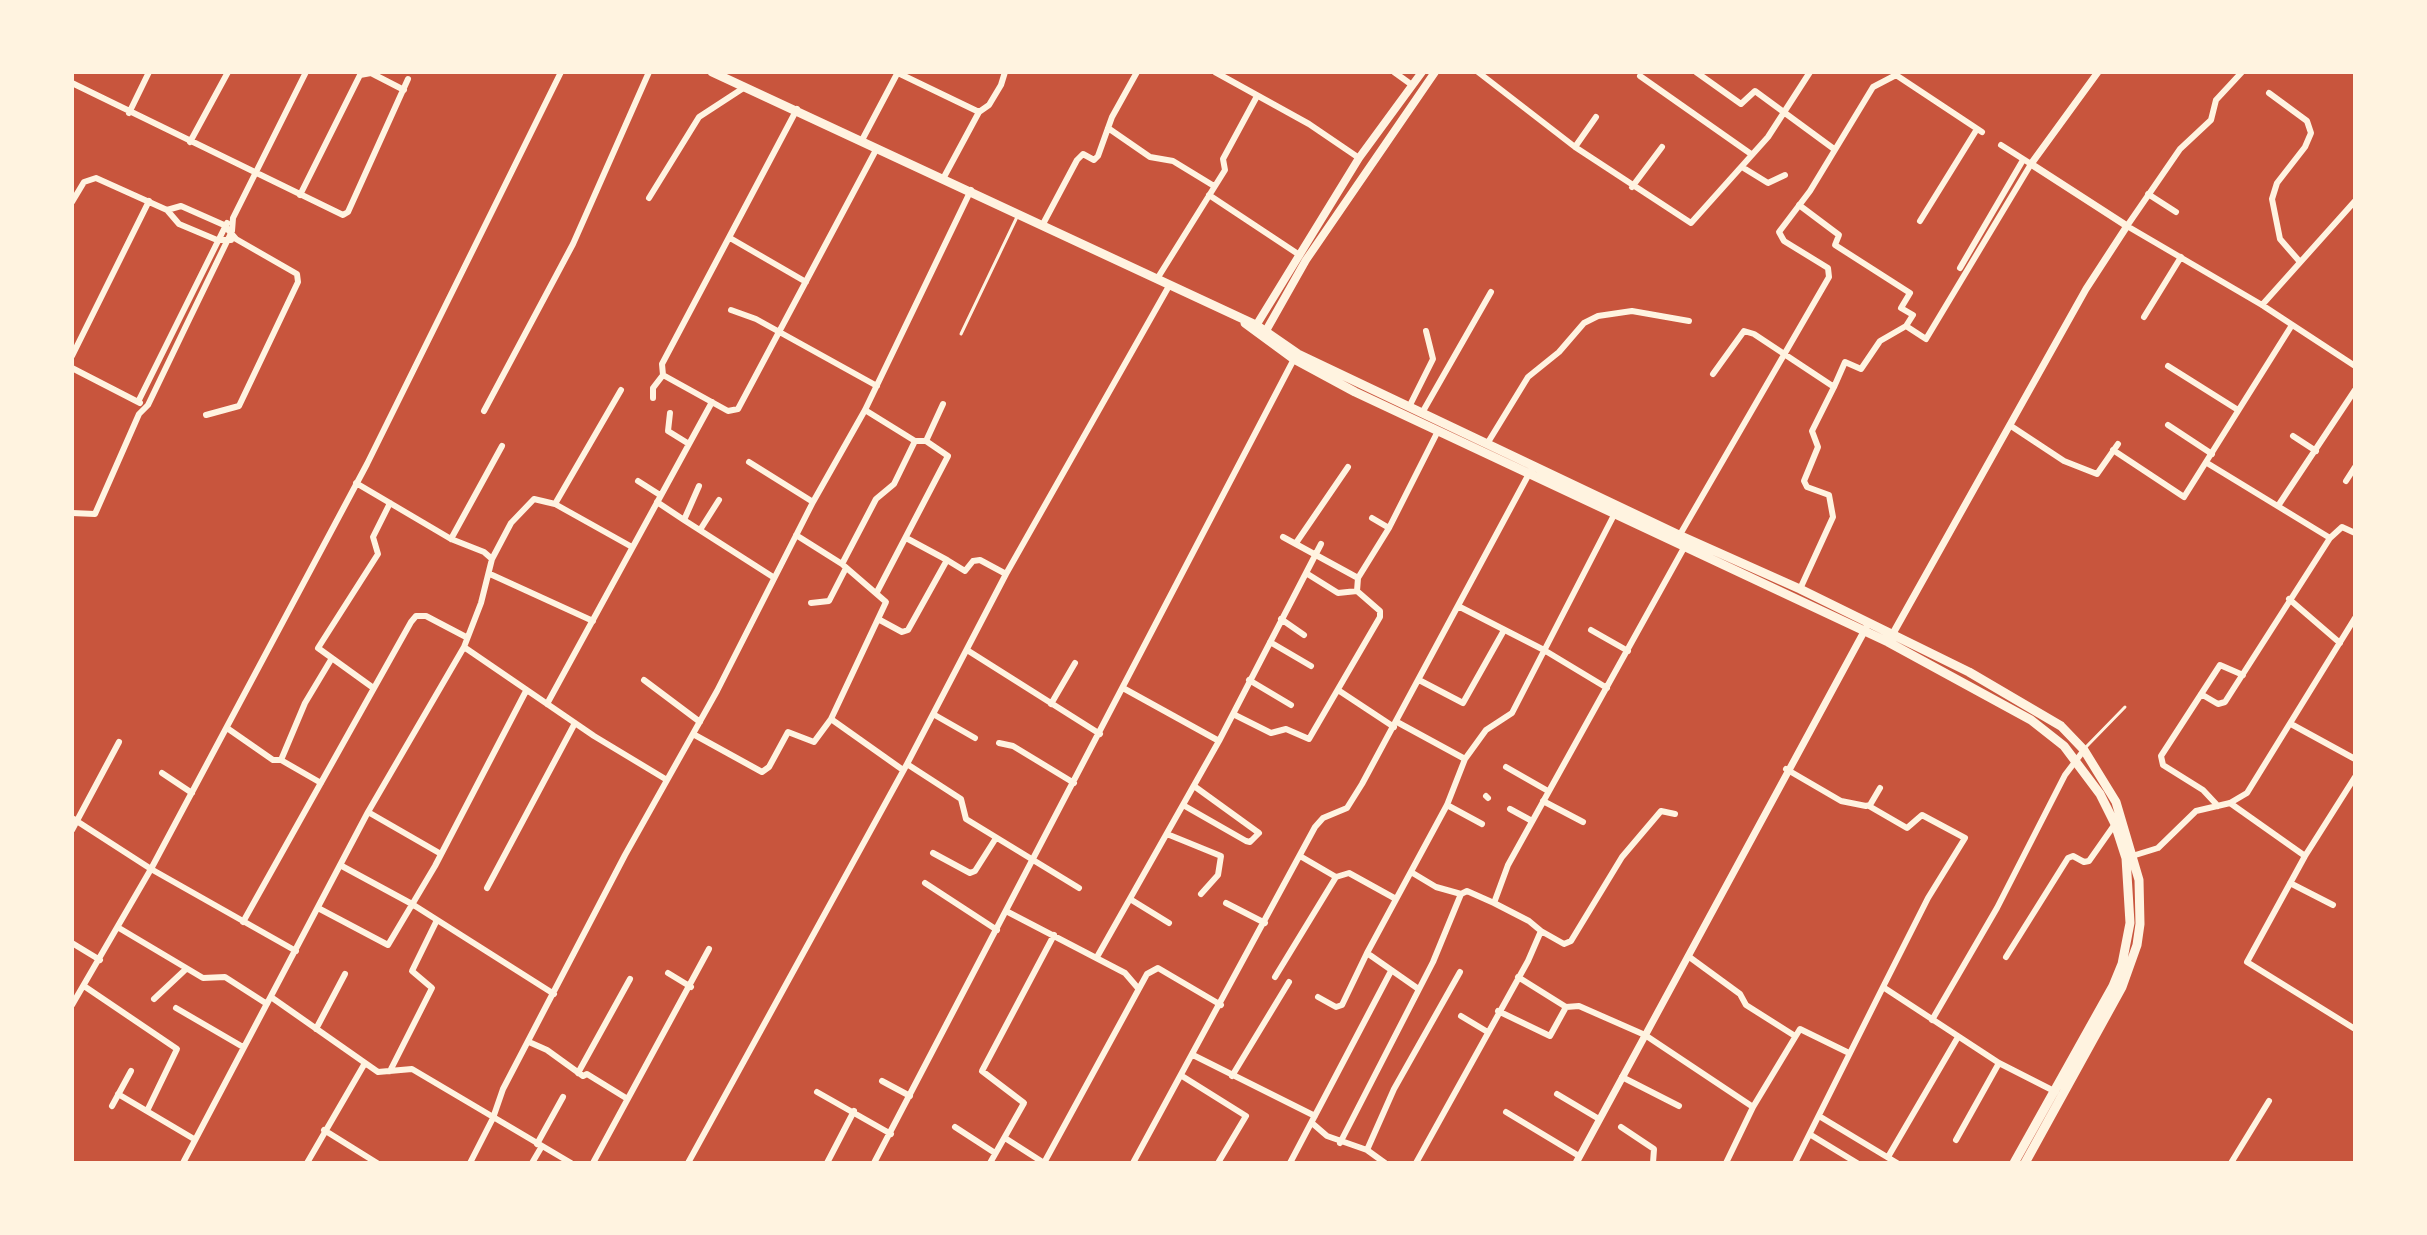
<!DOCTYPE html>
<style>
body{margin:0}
#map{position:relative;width:2427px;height:1235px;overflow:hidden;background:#c8553d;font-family:"Fira Sans",sans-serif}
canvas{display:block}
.frame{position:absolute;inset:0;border:74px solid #fff3e0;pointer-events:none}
</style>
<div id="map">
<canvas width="2427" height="1235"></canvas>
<div class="frame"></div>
</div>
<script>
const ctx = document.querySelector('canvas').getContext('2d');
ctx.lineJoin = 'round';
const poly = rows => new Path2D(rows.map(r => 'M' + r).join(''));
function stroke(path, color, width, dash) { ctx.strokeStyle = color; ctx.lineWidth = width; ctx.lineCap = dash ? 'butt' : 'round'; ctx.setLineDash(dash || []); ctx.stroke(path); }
const service = poly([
 [961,334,1017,217],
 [2086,747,2125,707]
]);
const minor = poly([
 [1215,72,1309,124,1359,158],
 [1394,72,1412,85],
 [1478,72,1575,147,1691,223,1768,137,1810,72],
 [1696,72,1741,104,1755,91,1834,149],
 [2242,72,2216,100,2211,120,2180,149,2127,226,2262,305,2355,366],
 [898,73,979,112],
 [1640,76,1751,154],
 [72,83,343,215,348,212,408,79],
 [2269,93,2307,121,2311,133,2305,147,2277,183,2272,199,2280,239,2300,262],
 [797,109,662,364,663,375,728,411,738,409,877,148],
 [129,113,149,72],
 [1108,128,1150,157,1173,161,1214,186],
 [190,142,228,72],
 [861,142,898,72],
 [1575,147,1596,117],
 [1742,167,1768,183,1785,175],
 [944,177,979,112,989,105,1001,85,1005,72],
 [1632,187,1662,147],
 [2148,194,2176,212],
 [300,195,360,75,371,73,404,90],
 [1209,195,1298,254],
 [649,198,699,117,745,87],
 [72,202,84,182,96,178,167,210,179,224,217,240,231,240],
 [1799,205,1839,235,1835,245,1910,293,1901,308,1913,315,1906,326],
 [167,210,181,206,224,225,236,239,297,274,298,282,239,406,206,415],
 [1920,221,1977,129],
 [1043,224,1077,160,1083,154,1094,160,1098,156,1112,117,1137,72],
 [730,238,806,282],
 [1960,268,2023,160],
 [1157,279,1225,170,1223,159,1256,98],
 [2262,305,2355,201],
 [731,310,756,319,877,386],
 [2144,317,2181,257],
 [72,356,149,201],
 [2168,366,2238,410],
 [72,368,140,403],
 [1713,374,1744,331,1754,334,1834,387,1845,362,1861,369,1880,341,1906,326,1926,339,2031,164,2001,145],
 [653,398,653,388,663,375],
 [138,402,227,223],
 [1409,407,1433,359,1426,331],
 [865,410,915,441,926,441,948,456,877,592],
 [484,411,573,244,649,72],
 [670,413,668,431,689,444],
 [1422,413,1491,292],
 [2168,425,2212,454],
 [2011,426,2064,461,2097,474,2118,444],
 [2293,436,2316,451],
 [926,441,943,404],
 [1487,444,1528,377,1559,352,1584,323,1598,316,1632,311,1689,321],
 [2113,450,2184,497,2292,325],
 [749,462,813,502],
 [2207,463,2330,538,2342,527,2355,533],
 [638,481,660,495],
 [2346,481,2355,467],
 [356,483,451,539,484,552,492,559],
 [699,486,684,520,773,577],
 [657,502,684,520],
 [555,504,621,390],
 [2278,506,2355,390],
 [72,513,95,514,139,414,148,405,185,328,232,231,233,218,306,72],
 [1372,518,1389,528],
 [700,530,719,500],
 [796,535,842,564,886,602,831,719],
 [1283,537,1358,578],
 [1678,538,1829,277,1828,268,1784,241,1779,232,1810,191,1873,87,1896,75,1982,132],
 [451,539,502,446],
 [908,539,947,560],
 [1296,543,1348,467],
 [842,564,876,499,894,484,915,441],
 [1306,573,1338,593,1357,591],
 [490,574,593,621],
 [1800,589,1833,517,1829,495,1807,487,1804,481,1818,447,1812,431,1834,387],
 [1357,591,1358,578,1389,528,1438,431],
 [2289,599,2340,643],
 [811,603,829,601,846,568],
 [1458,606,1544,650,1607,688],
 [878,619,902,632,908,630,947,560,965,571,973,561,980,560,1006,574],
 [1281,619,1304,635],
 [1591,630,1628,651],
 [1270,642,1311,666],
 [464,647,594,736,667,780],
 [967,650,1100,734],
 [644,680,700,722],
 [1249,680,1291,705],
 [1419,680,1463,703,1503,632],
 [372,687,318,648,378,554,373,537,390,503],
 [1123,688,1219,741],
 [1338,690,1394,727],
 [2201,694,2218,704,2225,702,2330,538],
 [547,704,712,402],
 [1051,704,1075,663],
 [933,714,975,738],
 [1233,714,1271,733,1286,729,1309,739,1380,617,1380,611,1357,591],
 [1397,722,1465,759,1447,805,1367,953,1417,988],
 [2291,724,2355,759],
 [227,728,273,760,281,760,321,783],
 [693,734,762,772,769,767,788,732,814,742,831,719,903,770],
 [999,743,1013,746,1074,783],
 [1465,759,1486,730,1512,713,1614,515],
 [281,760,305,703,332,658],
 [907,764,961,799,966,819,1079,888],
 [1506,767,1548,791],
 [1786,769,1841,801,1866,806,1870,805,1880,788],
 [162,773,192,793],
 [2355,777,2305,856,2247,962,2355,1029],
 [1486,796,1488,798],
 [1543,801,1583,822],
 [2230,803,2305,856],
 [1183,805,1246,841,1250,842,1259,833,1194,786],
 [1447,805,1482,824],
 [1869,806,1907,828,1922,815,1965,838,1928,898,1883,987],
 [2218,806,2203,790,2163,765,2161,756,2220,665,2243,675],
 [1510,809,1532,821],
 [368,812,441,854],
 [72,818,151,869,296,951],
 [72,830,119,742],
 [1167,834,1221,856,1218,875,1201,894],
 [933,853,970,873,975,871,996,838],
 [1300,856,1336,877],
 [2129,857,2158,848,2196,811,2230,803,2247,793,2355,618],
 [340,865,412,904,554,994],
 [1411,872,1436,887,1461,894],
 [925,883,997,930],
 [2290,883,2333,905],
 [487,888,575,723],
 [1130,899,1169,923],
 [1226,903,1265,923],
 [318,908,388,945,435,866,526,691],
 [1006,911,1125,973,1137,987],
 [243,922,411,622,416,616,426,616,466,637],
 [119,928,203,978,225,977,267,1004],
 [1541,931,1564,944,1571,941,1622,857,1661,811,1675,814],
 [72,943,100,960],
 [1688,956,1740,994,1746,1005,1795,1036],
 [1097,957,1219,741,1321,544],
 [2006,957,2068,858,2073,856,2084,862,2089,861,2115,824],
 [668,973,691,987],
 [1275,977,1336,877,1349,873,1396,899],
 [1518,977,1566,1007,1579,1006,1645,1035,1753,1107],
 [84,986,177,1049,147,1111],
 [271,997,378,1072,412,1069,571,1163],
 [1318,997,1336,1007,1342,1005,1367,953],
 [154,999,186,969],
 [72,1005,151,869,367,464,561,72],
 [176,1008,243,1047],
 [1498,1011,1550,1036,1566,1007],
 [1461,1016,1486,1031],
 [1932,1020,1997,908,2065,775,2084,750],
 [316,1029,345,974],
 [529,1042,547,1050,583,1076,587,1074,626,1098],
 [1193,1055,1315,1116],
 [390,1071,432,988,412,971,437,920],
 [578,1073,630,979],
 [1182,1076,1246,1116,1218,1163],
 [1232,1076,1289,982],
 [1622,1077,1679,1106],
 [882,1081,910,1096],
 [817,1092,891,1134],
 [118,1094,194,1139],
 [1557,1094,1599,1119],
 [112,1106,131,1071],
 [1506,1112,1579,1156],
 [1819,1116,1897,1163],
 [1312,1123,1327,1136,1367,1150,1385,1163],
 [955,1127,995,1153],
 [1621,1127,1654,1149,1653,1163],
 [324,1130,377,1163],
 [1811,1135,1857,1163],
 [1005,1138,1044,1163],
 [1956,1140,1999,1063],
 [1340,1143,1433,962,1461,894,1467,891,1494,903],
 [537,1144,563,1097],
 [1367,1150,1394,1089,1460,972],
 [1888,1157,1958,1037],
 [183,1163,368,812,464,647,481,603,492,559,511,523,534,499,555,504,632,547],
 [307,1163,365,1063],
 [470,1163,493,1118,503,1089,625,855,717,691,813,502,865,410,971,190],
 [532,1163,542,1146],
 [593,1163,709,949],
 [688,1163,907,764,1006,574,1169,286],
 [827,1163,854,1111],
 [874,1163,1294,359],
 [990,1163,1024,1103,982,1071,1054,935],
 [1044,1163,1147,974,1158,968,1221,1005],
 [1133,1163,1315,827,1323,818,1347,808,1362,784,1531,470],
 [1290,1163,1391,971],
 [1416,1163,1528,961,1541,931,1529,921,1494,903,1508,865,1685,546],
 [1726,1163,1753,1107,1800,1029,1849,1053],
 [1795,1163,1883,987,1999,1063,2056,1092],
 [2231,1163,2269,1101]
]);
const tertiary = poly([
 [1891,637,2086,289,2127,226,2031,164,2098,72],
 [1576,1163,1866,628]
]);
const secondary = poly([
 [1254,329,1359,158,1422,72],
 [1263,336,1306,260,1435,72]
]);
const primary = poly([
 [712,72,1256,325,1298,354,1679,535,1800,589,1969,672,2061,726,2084,750,2116,802,2139,880,2140,924,2137,945,2122,987,2025,1163],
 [1245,323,1294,359,1355,392,1888,642,2031,720,2064,746,2100,794,2115,824,2126,858,2130,923,2122,964,2113,986,2014,1163]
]);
stroke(service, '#fff3e0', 3);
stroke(minor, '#fff3e0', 6);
stroke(tertiary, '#fff3e0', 7);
stroke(secondary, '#fff3e0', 8);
stroke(primary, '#fff3e0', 9);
</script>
